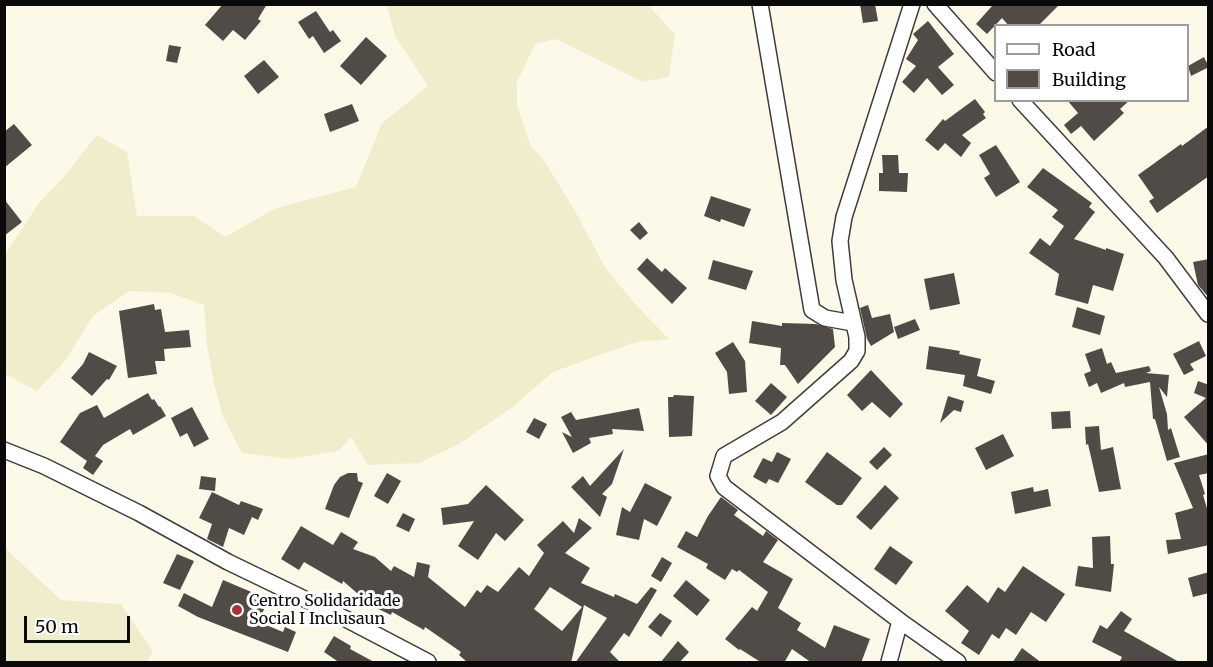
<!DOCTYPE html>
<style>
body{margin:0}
#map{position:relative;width:1213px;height:667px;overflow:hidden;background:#fdf9e8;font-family:Merriweather,serif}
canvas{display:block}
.frame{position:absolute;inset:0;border:6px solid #0a0a0a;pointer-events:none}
.legend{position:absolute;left:994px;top:24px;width:195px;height:78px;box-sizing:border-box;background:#fff;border:2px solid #9d9d9d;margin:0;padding:8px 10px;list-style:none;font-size:18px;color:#0a0a0a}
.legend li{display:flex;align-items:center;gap:12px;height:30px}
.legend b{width:30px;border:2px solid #9d9d9d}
.scale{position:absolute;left:24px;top:616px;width:106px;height:27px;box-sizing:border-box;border:3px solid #0a0a0a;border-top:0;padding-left:8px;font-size:18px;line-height:21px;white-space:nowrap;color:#0a0a0a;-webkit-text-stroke:4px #fff;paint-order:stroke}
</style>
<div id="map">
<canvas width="1213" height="667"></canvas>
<div class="frame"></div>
<ul class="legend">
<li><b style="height:8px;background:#fff"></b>Road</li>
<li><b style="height:16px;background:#514b47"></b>Building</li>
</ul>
<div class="scale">50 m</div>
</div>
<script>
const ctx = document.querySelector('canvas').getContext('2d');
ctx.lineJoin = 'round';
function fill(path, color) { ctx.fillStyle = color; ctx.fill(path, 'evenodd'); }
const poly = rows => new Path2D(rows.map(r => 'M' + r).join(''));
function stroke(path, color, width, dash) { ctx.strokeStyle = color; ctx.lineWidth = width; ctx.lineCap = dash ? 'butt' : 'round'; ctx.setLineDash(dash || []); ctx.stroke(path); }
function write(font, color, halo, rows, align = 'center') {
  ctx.font = font + ' Merriweather,serif'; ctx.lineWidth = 6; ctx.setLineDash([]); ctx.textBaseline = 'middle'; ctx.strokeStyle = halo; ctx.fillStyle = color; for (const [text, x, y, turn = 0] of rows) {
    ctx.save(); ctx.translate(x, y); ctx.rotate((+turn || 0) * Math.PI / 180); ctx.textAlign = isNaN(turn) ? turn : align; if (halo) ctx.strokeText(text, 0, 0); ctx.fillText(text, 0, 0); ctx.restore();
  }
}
const farmland = poly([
 [387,5,642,5,650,7,675,34,669,77,643,82,556,39,535,44,517,82,517,106,531,146,545,162,575,211,606,269,635,304,669,339,636,342,553,372,510,409,459,444,419,463,368,465,351,437,338,451,289,459,242,453,222,414,214,383,207,346,204,305,171,293,129,291,93,316,66,360,37,391,5,374,5,255,38,204,61,180,97,135,127,152,137,216,194,216,225,237,276,208,356,187,382,123,428,86,395,36],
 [4,547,61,600,121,604,153,652,147,662,5,662]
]);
const building = poly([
 [223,4,267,4,258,19,261,21,245,40,233,30,223,41,205,25],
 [860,4,875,4,878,21,863,23],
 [990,4,1060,4,1038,26,1009,26,1002,18,987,34,976,24,992,6],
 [316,11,330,32,333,30,341,41,324,53,313,36,309,39,298,22],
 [928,21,954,54,938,67,954,85,942,95,927,78,914,93,902,82,916,66,906,59,918,40,913,34],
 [366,37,387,56,361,85,340,66],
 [169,45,181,47,177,63,166,61],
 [1204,57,1209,67,1191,76,1188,66],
 [264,60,279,77,258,94,244,76],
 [975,99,985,112,983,114,986,118,962,135,971,143,961,157,945,143,938,151,925,140,943,119,945,121],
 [1067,100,1130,100,1120,109,1124,113,1094,141,1081,126,1071,134,1064,125,1078,113],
 [352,104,359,121,330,132,324,114],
 [14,124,32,145,4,168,4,132],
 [1209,126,1209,176,1157,213,1149,201,1154,198,1138,175,1181,144,1182,146],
 [996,145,1020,182,996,197,984,178,990,174,979,155],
 [882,155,898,155,899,173,908,173,907,192,879,191,879,173,883,173],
 [1043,168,1092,203,1089,207,1095,212,1074,239,1106,250,1106,248,1124,254,1113,291,1093,285,1088,304,1055,295,1059,274,1029,253,1040,238,1050,246,1064,226,1052,217,1058,210,1027,187],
 [711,196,751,209,744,227,721,219,720,222,704,216],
 [4,199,22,222,4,236],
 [639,222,648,233,640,240,630,230],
 [647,258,662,272,665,268,687,288,672,304,637,269],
 [1209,259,1209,298,1198,285,1193,262],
 [713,260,753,271,746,290,708,279],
 [954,273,960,304,930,310,924,279],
 [154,304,155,310,161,309,165,332,189,330,191,347,164,349,165,361,155,361,157,374,128,378,119,311],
 [868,305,872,318,890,314,894,332,871,346,867,339,860,308],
 [1077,307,1105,316,1100,335,1072,327],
 [915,319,920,330,898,339,894,327],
 [752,321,782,326,782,323,816,324,833,329,835,347,798,384,785,365,780,365,781,348,749,343],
 [1199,341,1206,356,1190,364,1194,370,1184,375,1173,354],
 [733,342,745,361,747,392,729,394,727,372,715,353],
 [929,346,960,351,959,354,981,359,977,376,995,381,991,394,963,386,965,375,926,369],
 [1102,348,1107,364,1111,362,1116,373,1149,366,1151,371,1146,373,1169,375,1167,397,1159,387,1167,414,1168,430,1171,428,1180,457,1167,461,1155,419,1153,419,1150,382,1125,387,1124,383,1101,393,1097,383,1089,387,1084,374,1091,371,1085,354],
 [89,352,117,366,109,380,107,379,92,396,71,378,83,364],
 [871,370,903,404,890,418,872,402,862,411,847,395],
 [1198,381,1209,385,1209,446,1184,417,1206,398,1194,393],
 [771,383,787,397,771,415,755,401],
 [148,393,152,400,154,399,159,407,160,406,166,416,133,435,130,429,103,445,95,456,103,461,93,475,83,468,87,461,60,442,80,413,97,405,104,418],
 [674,395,694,396,692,436,669,437,668,397,673,397],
 [948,396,964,401,961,412,954,410,940,423],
 [192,407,209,439,194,447,187,433,180,437,171,418],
 [639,408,644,431,612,429,613,434,589,438,591,443,573,453,562,432,572,437,561,417,571,412,576,420],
 [1070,411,1071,428,1052,429,1051,412],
 [534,418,547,424,539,439,526,432],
 [1099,426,1101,450,1113,447,1121,489,1099,492,1088,444,1086,445,1085,427],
 [1003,434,1014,456,986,470,975,448],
 [884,447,892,455,877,470,869,462],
 [624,449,612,484,602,494,607,497,600,517,571,487,583,476,590,486],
 [777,452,791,459,778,483,769,479,766,484,753,477,763,458,772,462],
 [827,452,862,478,842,505,837,505,805,482],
 [1209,454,1209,473,1199,475,1205,494,1203,495,1209,515,1209,545,1168,554,1166,540,1181,539,1175,513,1193,508,1174,463],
 [348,473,357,473,358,481,363,483,349,518,325,509,334,485,340,477],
 [387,473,401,481,388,504,374,496],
 [201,476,216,478,215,491,199,489],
 [645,483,672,497,657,526,644,519,639,540,616,535,622,507,630,512],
 [486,485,524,520,505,541,496,533,478,560,458,546,474,521,443,525,441,508,468,504],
 [885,485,899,498,871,530,856,517],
 [1033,487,1034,492,1048,489,1051,506,1015,514,1011,492],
 [212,492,239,505,241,501,263,509,258,520,252,517,244,535,229,528,223,547,207,539,212,524,199,518],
 [721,497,738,510,734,515,763,536,766,531,778,540,763,562,793,579,778,608,801,623,797,630,825,648,834,625,870,639,861,663,812,663,792,649,784,663,762,663,740,649,739,650,725,639,752,607,757,611,768,592,739,570,737,572,732,569,725,580,706,568,708,564,677,547,686,531,697,537,708,516],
 [403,513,415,519,409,532,396,526],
 [579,518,592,528,565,553,590,568,581,583,614,597,615,594,637,604,651,587,657,590,629,637,624,633,610,652,621,663,575,663,607,618,584,605,571,663,468,663,459,655,461,652,425,627,424,630,392,612,391,615,372,606,343,581,342,584,304,562,299,570,281,559,301,526,333,545,341,532,358,542,353,549,375,557,391,571,394,566,414,577,417,562,430,565,428,577,465,607,477,590,481,593,487,585,498,592,519,567,529,576,544,553,537,545,563,521,574,533],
 [550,587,582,607,562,631,534,609],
 [1110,536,1111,564,1114,564,1111,592,1075,586,1078,566,1093,568,1092,537],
 [890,546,913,562,896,585,874,569],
 [177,554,194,561,180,590,163,583],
 [662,557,672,563,661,582,651,576],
 [1023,566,1065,594,1046,622,1031,612,1016,635,1006,628,999,639,992,634,979,655,961,643,969,631,945,611,967,585,988,603,998,587,1005,592],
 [1209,572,1209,593,1193,597,1188,578],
 [223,580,268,599,259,622,283,632,285,627,296,632,288,652,198,617,178,606,184,593,212,607],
 [686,580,710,600,697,616,673,596],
 [1121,611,1132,619,1124,631,1181,663,1119,663,1122,657,1092,642,1100,625,1107,629],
 [660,613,672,621,661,637,648,627],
 [334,636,351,646,350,649,376,663,340,663,324,652],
 [678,641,689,652,679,663,660,663],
 [1022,648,1042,663,1012,663]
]);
const street = poly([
 [760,4,812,310,825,318,853,323],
 [935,4,996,73],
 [1020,100,1166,258,1208,314],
 [4,450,44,466,139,513,228,562,346,619,428,662],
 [900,621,958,662],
 [889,662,900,621,724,487,718,476,724,456,782,422,851,361,857,351,857,337,844,280,840,241,844,217,912,4]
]);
const markers = [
 [237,610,6,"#aa3135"]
];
const poiNames = [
 ["Centro Solidaridade",249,601],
 ["Social I Inclusaun",249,619]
];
fill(farmland, '#efedcc');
fill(building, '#514b47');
stroke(street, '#3d3d3d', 18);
stroke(street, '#fff', 15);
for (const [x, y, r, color] of markers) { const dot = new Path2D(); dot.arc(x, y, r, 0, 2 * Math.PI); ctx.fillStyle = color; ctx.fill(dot); stroke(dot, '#fff', 2); }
write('16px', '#0a0a0a', '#fff', poiNames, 'left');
</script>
